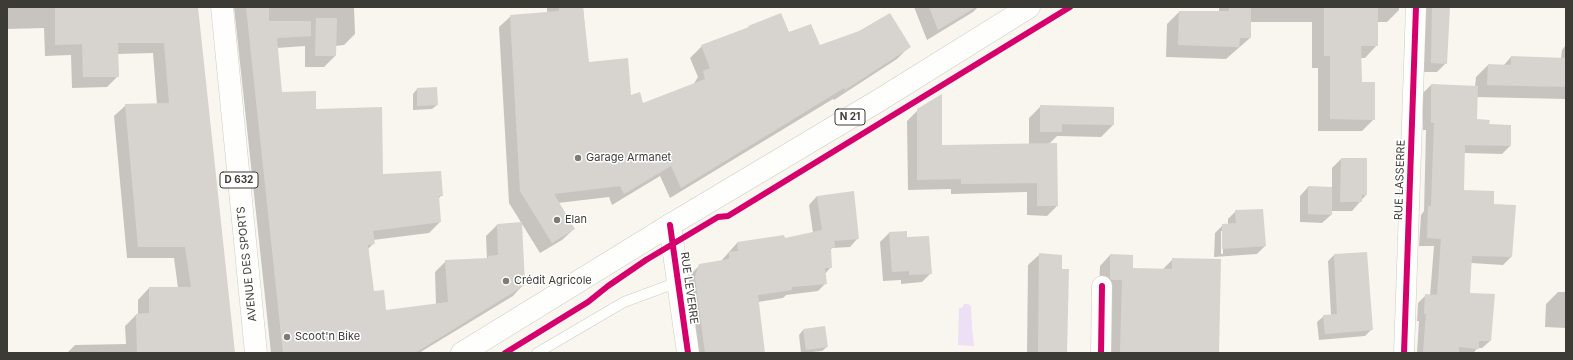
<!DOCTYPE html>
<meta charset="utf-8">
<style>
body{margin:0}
#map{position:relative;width:1573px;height:360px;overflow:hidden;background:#f9f6ef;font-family:Inter,sans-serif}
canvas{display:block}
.frame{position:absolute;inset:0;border:8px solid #3d3b36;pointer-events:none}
</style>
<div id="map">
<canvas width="1573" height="360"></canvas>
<div class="frame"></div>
</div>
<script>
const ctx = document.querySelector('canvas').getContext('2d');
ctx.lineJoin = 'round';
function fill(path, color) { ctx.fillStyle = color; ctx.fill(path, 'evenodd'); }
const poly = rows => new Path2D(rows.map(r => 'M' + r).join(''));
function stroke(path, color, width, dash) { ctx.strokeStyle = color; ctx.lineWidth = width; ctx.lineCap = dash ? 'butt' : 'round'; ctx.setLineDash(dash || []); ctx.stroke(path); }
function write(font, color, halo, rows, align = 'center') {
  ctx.font = font + ' Inter,sans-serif'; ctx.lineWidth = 3; ctx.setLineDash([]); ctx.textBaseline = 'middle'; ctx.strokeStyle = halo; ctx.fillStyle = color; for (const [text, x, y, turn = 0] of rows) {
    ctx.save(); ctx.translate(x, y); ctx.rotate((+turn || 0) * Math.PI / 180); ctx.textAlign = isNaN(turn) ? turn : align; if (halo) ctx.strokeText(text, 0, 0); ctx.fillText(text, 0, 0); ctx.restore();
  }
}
const water = poly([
 [964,304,968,304,971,306,972,328,974,346,958,345,959,308,962,308]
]);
const shadow = poly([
 [7,7,197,7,233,353,67,353,75,345,126,344,125,326,136,315,138,315,138,300,149,288,178,288,174,258,127,258,114,116,126,105,157,105,153,53,117,54,118,76,107,87,72,88,71,55,45,56,44,28,7,29],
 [234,7,354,7,355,34,344,45,335,46,335,56,324,67,305,67,305,46,277,48,281,93,315,110,382,175,441,196,438,199,440,222,429,233,373,240,373,244,368,249,373,292,385,311,436,305,435,272,446,261,487,259,486,236,497,225,521,223,524,284,513,296,419,353,271,353],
 [547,7,583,7,588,63,642,104,693,85,698,77,690,58,702,46,746,29,749,27,788,34,819,47,908,48,897,59,834,100,833,99,670,198,660,176,612,205,609,197,558,203,574,229,562,240,540,253,509,203,499,27,511,16,547,13],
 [914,7,978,7,973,12,927,40],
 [1219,7,1399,7,1399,10,1387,22,1377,22,1377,45,1365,58,1360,58,1361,83,1374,119,1362,131,1318,131,1318,68,1312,68,1312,22,1250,22,1250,38,1226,59,1166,57,1167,24,1179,12,1219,12],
 [1426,7,1449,7,1446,63,1437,72,1423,72,1424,9],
 [1566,45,1566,99,1477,97,1476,120,1488,125,1510,146,1502,154,1464,153,1462,191,1493,205,1511,257,1503,265,1471,263,1469,293,1490,341,1482,348,1478,348,1473,353,1417,353,1419,321,1417,321,1418,303,1426,295,1430,296,1434,246,1419,246,1421,215,1424,211,1426,130,1423,130,1423,93,1431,85,1475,87,1476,77,1488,65,1503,66,1511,57,1561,59,1562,50],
 [417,89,437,105,432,109,413,110,413,94],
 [1041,106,1113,108,1113,125,1101,137,1057,136,1049,144,1056,144,1057,206,1047,216,1027,215,1027,192,951,194,951,189,908,190,907,121,918,110,941,146,1029,144,1029,118],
 [1341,159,1366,195,1352,211,1331,211,1331,215,1322,223,1300,222,1300,196,1308,187,1332,188,1332,168],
 [817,196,858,238,850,247,832,248,830,251,831,267,825,274,826,283,818,291,786,295,783,298,758,302,764,353,696,353,687,286,692,273,700,265,721,261,737,243,784,239,813,233,809,205],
 [1236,211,1265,246,1257,254,1214,257,1215,233,1223,225,1228,225,1228,219],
 [1221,231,1223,231,1223,254,1221,254],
 [889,233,906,238,931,273,922,282,901,284,901,280,883,281,880,242],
 [1040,254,1066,353,1027,353,1028,265],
 [1110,255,1132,269,1162,270,1173,259,1218,353,1110,353,1099,289,1100,266],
 [1334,255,1372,329,1365,336,1319,340,1317,322,1324,316,1331,315,1328,261],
 [1558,292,1566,292,1566,328,1545,327,1546,304],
 [803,330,827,347,822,351,801,353,799,335]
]);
const building = poly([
 [55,7,198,7,235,353,137,353,136,314,149,313,149,287,191,287,185,247,138,247,125,104,169,103,164,43,118,43,119,77,83,77,82,44,55,45],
 [246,7,269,7,269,21,311,21,311,36,277,38,282,92,316,91,316,109,382,107,383,174,441,171,443,196,439,196,441,222,373,231,375,244,368,245,374,291,384,290,386,310,448,302,445,260,488,258,488,256,498,255,497,224,522,222,525,285,415,353,283,353],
 [559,7,583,7,589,62,628,58,631,95,640,92,643,103,705,79,703,71,710,68,701,45,749,27,748,26,781,13,789,32,811,24,820,45,859,31,890,13,911,47,845,90,844,88,681,188,671,166,624,194,620,186,554,194,575,229,552,243,520,191,510,15,559,11],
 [929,7,976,7,938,30],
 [1229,7,1251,7,1251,38,1240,38,1239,47,1178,45,1179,11,1229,11],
 [1324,7,1378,7,1378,46,1361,46,1362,82,1375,82,1375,120,1330,119,1330,56,1324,56],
 [1432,7,1450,7,1447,64,1431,63],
 [316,18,337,18,336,56,315,56],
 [1511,56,1566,58,1566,87,1487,85,1488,64,1511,65],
 [1431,84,1478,86,1477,119,1490,120,1489,124,1511,125,1511,146,1465,145,1464,190,1494,191,1494,204,1516,205,1512,257,1472,256,1470,293,1495,294,1491,341,1479,341,1479,349,1459,347,1459,353,1423,353,1426,314,1424,314,1425,294,1437,295,1441,239,1427,238,1428,206,1431,206,1434,123,1431,123],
 [437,87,438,105,417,106,417,88],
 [942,94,942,145,1057,143,1058,206,1037,206,1037,183,961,184,961,179,917,180,917,109],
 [1040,105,1114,107,1114,125,1062,124,1062,132,1040,132],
 [1341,158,1367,158,1367,195,1362,195,1362,202,1340,202],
 [1308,186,1332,187,1332,215,1308,214],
 [854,191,859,239,834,241,835,247,831,248,832,268,825,268,827,284,792,287,792,290,758,295,765,353,705,353,695,277,699,264,729,259,729,252,738,251,737,242,784,235,785,238,822,230,817,196],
 [1263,209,1266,246,1222,249,1222,224,1236,223,1235,210],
 [907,231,907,237,929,236,932,274,909,275,909,271,892,272,889,232],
 [1367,252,1373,330,1325,334,1323,315,1337,314,1334,254],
 [1039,253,1062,255,1062,269,1069,269,1067,353,1038,353],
 [1110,254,1133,255,1133,268,1172,269,1172,258,1221,259,1219,353,1120,353,1122,280,1112,280,1110,278],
 [825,326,828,347,806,350,803,329]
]);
const lane = poly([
 [537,353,624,302,678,282]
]);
const street = poly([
 [1101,353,1102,286],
 [1404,353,1416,7]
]);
const secondary = poly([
 [670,225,688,353]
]);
const primary = poly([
 [222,7,256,353],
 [462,353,670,225,878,101,1029,7]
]);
const cycleway = poly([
 [670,225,688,353],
 [505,353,588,302,608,286,646,260,718,217,728,216,1070,7],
 [1101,353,1102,286],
 [1404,353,1416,7]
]);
const markers = [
 [578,158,4,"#7f7c77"],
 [557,220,4,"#7f7c77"],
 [506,281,4,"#7f7c77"],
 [287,337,4,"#7f7c77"]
];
const shields = [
 [850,117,30],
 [239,180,38]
];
const shieldNames = [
 ["N 21",850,117],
 ["D 632",239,180]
];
const poiNames = [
 ["Garage Armanet",586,158],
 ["Elan",565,220],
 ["Crédit Agricole",514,281],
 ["Scoot'n Bike",295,337]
];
const streetNames = [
 ["RUE LASSERRE",1400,180,-88],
 ["AVENUE DES SPORTS",247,264,-96],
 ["RUE LEVERRE",689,288,82]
];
fill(water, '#eddff4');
fill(shadow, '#0003');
fill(building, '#d7d4d0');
stroke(lane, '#cfccc7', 11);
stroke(street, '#cfccc7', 21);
stroke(secondary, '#cfccc7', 23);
stroke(primary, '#cfccc7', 23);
stroke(lane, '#fefefd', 10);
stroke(street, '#fefefd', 20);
stroke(secondary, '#fefefd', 22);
stroke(primary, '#fefefd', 22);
stroke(cycleway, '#d6006c', 6);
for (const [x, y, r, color] of markers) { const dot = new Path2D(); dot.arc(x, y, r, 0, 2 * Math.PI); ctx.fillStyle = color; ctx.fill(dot); stroke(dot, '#fff', 1.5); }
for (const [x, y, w] of shields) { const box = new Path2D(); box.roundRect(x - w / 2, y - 8, w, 16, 3); ctx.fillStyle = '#fff'; ctx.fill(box); stroke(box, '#3d3b36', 1); }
write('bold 10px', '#3d3b36', null, shieldNames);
write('11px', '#3d3b36', '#fff', poiNames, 'left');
write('11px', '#3d3b36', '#fff', streetNames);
</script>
